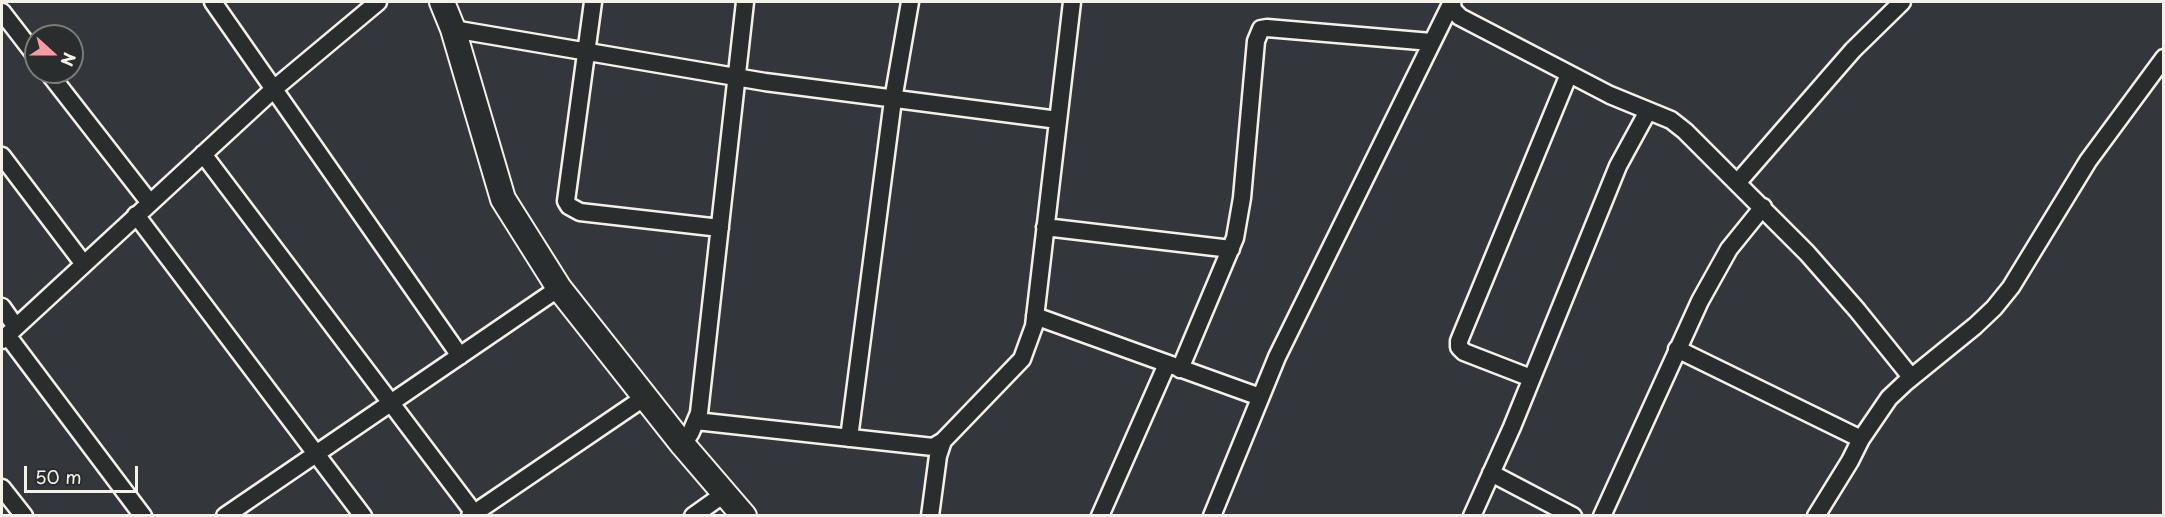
<!DOCTYPE html>
<style>
body{margin:0}
#map{position:relative;width:2165px;height:517px;overflow:hidden;background:#33363a;font-family:"Playpen Sans",sans-serif}
canvas{display:block}
.frame{position:absolute;inset:0;border:3px solid #f4f1e8;pointer-events:none}
.north{position:absolute;left:24px;top:24px;width:60px;height:60px;box-sizing:border-box;background:#2a2d2e;border:2px solid #7b7b78;border-radius:50%;rotate:111deg;font-size:16px;font-weight:700;line-height:24px;text-align:center;color:#f4f1e8}
.north::after{content:'';display:block;margin:auto;width:21px;height:27px;background:#ff9aa2;clip-path:polygon(50% 0,100% 100%,50% 72%,0 100%)}
.scale{position:absolute;left:24px;top:466px;width:114px;height:27px;box-sizing:border-box;border:3px solid #f4f1e8;border-top:0;padding-left:8px;font-size:18px;line-height:21px;white-space:nowrap;color:#f4f1e8;-webkit-text-stroke:4px #2a2d2e;paint-order:stroke}
</style>
<div id="map">
<canvas width="2165" height="517"></canvas>
<div class="frame"></div>
<div class="north">N</div>
<div class="scale">50 m</div>
</div>
<script>
const ctx = document.querySelector('canvas').getContext('2d');
ctx.lineJoin = 'round';
const poly = rows => new Path2D(rows.map(r => 'M' + r).join(''));
function stroke(path, color, width, dash) { ctx.strokeStyle = color; ctx.lineWidth = width; ctx.lineCap = dash ? 'butt' : 'round'; ctx.setLineDash(dash || []); ctx.stroke(path); }
const street = poly([
 [213,2,460,356],
 [593,2,566,201,569,206,580,212,720,228],
 [1452,2,1453,10,1460,17,1610,95,1671,120,1685,131,1807,253,1857,310,1911,377],
 [2,12,36,56],
 [453,29,765,82,1058,120],
 [48,72,150,203],
 [203,154,474,513],
 [2,156,83,263],
 [1738,182,1853,50,1902,2],
 [136,215,363,516],
 [1045,227,1231,249],
 [2,307,16,327],
 [1035,316,1260,397],
 [7,335,143,516],
 [2,340,275,88,378,2],
 [1677,349,1861,439],
 [1180,369,1235,238,1242,198,1256,41,1261,29,1267,28,1431,42],
 [1531,378,1464,352,1459,347,1459,341,1569,74],
 [696,421,933,447,943,441,1022,359,1034,326,1072,2],
 [849,438,893,100,910,2],
 [683,445,691,432,699,413,745,2],
 [1491,473,1573,516],
 [2,488,24,516],
 [225,516,559,288],
 [470,516,645,397],
 [693,516,724,494],
 [930,516,938,456,943,441],
 [1100,516,1167,364],
 [1212,516,1277,357,1452,2],
 [1472,516,1512,427,1618,166,1648,111],
 [1602,516,1700,301,1729,249,1763,207],
 [1816,516,1850,461,1861,439,1889,398,1906,382,1975,326,1994,308,2011,287,2088,161,2164,58]
]);
const secondary = poly([
 [442,2,453,29,503,199,559,288,683,445,744,516]
]);
stroke(street, '#f4f1e8', 21);
stroke(secondary, '#f4f1e8', 28);
stroke(street, '#2a2d2e', 16);
stroke(secondary, '#2a2d2e', 24);
</script>
